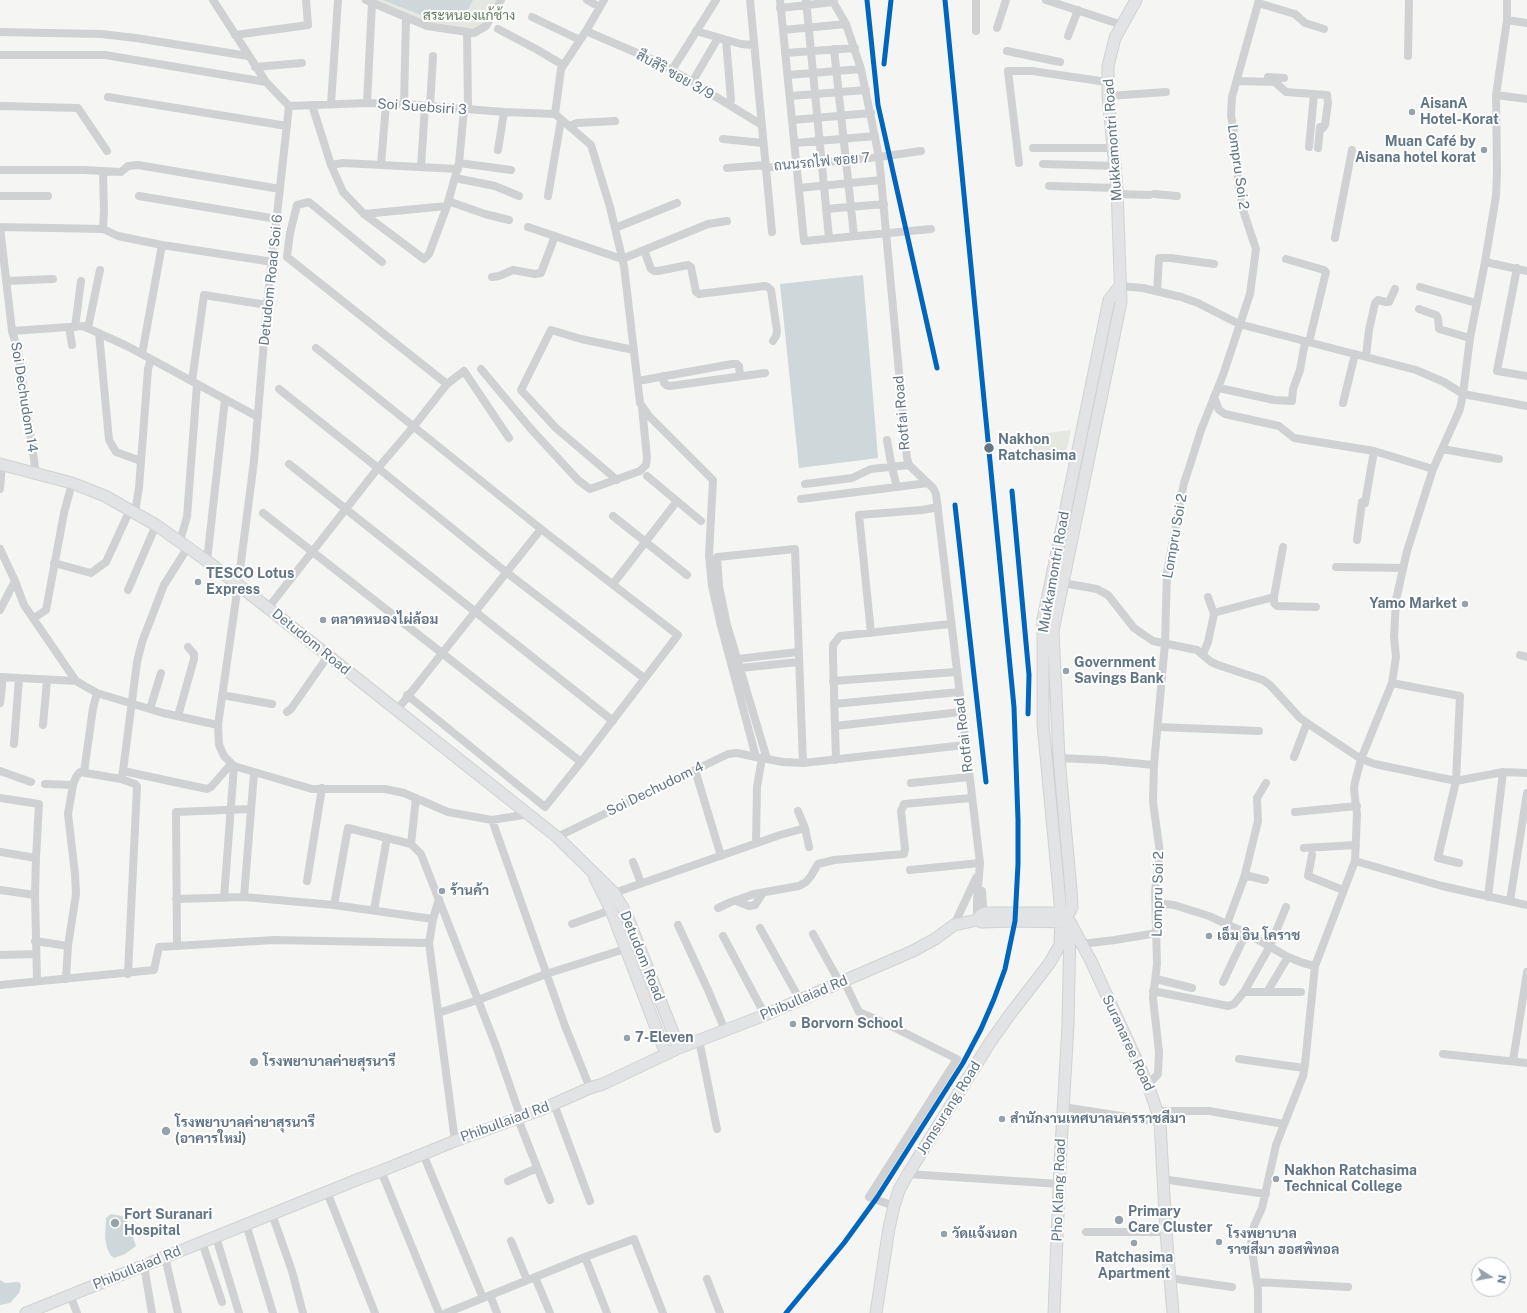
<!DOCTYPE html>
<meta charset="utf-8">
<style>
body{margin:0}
#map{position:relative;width:1527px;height:1313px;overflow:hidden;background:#f5f5f3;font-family:"Public Sans",sans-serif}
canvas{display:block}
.north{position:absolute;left:1471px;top:1257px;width:40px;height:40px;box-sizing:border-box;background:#fff;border:1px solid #c0c8cf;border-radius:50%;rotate:101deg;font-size:11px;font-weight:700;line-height:16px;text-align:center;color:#627586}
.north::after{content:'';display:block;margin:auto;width:14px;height:18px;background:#95a2ac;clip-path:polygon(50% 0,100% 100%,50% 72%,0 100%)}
</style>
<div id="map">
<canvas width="1527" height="1313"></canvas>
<div class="north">N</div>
</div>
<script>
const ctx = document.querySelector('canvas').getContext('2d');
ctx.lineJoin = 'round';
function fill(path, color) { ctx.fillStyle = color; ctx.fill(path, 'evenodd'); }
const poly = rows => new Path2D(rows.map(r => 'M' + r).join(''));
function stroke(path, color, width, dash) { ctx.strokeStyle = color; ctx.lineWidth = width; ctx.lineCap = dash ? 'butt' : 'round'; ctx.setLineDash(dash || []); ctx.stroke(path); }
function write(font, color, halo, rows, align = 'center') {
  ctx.font = font + ' "Public Sans",Sarabun,sans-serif'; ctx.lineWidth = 4; ctx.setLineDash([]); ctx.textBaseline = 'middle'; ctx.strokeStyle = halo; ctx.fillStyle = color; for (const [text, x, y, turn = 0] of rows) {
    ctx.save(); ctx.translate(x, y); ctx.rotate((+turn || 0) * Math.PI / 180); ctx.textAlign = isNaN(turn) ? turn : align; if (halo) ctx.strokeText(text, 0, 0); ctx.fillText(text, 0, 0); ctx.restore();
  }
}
const green = poly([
 [366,0,501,0,486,26,474,33,427,26],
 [1071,430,1065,458,1034,461,1032,435]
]);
const water = poly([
 [383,0,473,0,468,9,460,16,451,19,429,18],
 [863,275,878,458,799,468,780,284],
 [111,1214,122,1216,128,1223,136,1246,125,1254,114,1258,111,1256,107,1248,105,1238,106,1218],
 [0,1280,5,1283,18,1282,20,1283,21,1286,19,1293,10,1303,0,1305]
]);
const minor = poly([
 [213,0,266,82,289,106,267,305,254,461,238,585,218,725,219,745,224,756,234,766,312,789,385,789,404,793,448,812,492,820,529,814],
 [366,0,427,26,474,33,486,26,501,0],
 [587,0,600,7],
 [604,0,586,31,561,69,555,114,591,145,610,207,624,266,640,403,649,416,713,480,709,555,712,586,721,626,756,757,783,762,803,763,965,745],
 [750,0,772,232],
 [780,0,804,241,931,229],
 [806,0,829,238],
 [832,0,846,24,861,69,879,157,907,458,909,465,933,488,936,494,980,863,977,901,977,920],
 [1046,0,1122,25],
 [1258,3,1295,14,1305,23,1324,29],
 [780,8,834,2],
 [532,17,580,40],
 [1507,20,1527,23],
 [997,28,1006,0],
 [498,29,536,49,563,65],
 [783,30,846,24],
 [586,31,651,59,672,70,762,125],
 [696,31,741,44,754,45],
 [976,31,976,0],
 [0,32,101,34,136,38,248,56],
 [467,32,468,109],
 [235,35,308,25,306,0],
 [1068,36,1078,10],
 [726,40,731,100],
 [834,49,854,236],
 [1007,51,1060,62],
 [785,53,855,48],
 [0,55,105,55,266,82],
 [1408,56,1409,0],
 [255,67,302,63],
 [672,70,716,0],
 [788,75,861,69],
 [1268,77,1284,78],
 [694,79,718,38],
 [1237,81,1274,82,1276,83,1286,92,1327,95,1328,103,1325,125,1323,128,1320,127,1318,148],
 [1496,95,1527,99],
 [790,96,866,90],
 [1108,96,1166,92],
 [108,97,287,126],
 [367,103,372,3],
 [331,104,338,0],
 [404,104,406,17],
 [312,105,331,165,343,192,364,214,424,259,429,254,447,206,459,163,464,109],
 [0,106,78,108,107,151],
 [289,106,367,103,404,104,504,112,555,114],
 [430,106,433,56],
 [793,120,871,113],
 [569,126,577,123,615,121],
 [723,139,763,143],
 [795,143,875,136],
 [1309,147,1314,94],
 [1033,148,1113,148],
 [498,150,504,112],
 [459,163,511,170],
 [1019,163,1008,71,1032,71,1107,82],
 [1043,164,1116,166],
 [331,165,343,163,458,169],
 [381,165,386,104],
 [421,167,425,106],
 [727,168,765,165],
 [765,168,879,157,921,151],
 [0,170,84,170,121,172,128,166,138,165,280,189],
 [455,178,495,186,519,196],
 [1049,186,1117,188],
 [799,188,881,180],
 [1117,194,1149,195],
 [1154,194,1177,196],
 [0,196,48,196],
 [139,196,277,219],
 [548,196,561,120],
 [448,201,485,214,509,220],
 [826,209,884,204],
 [364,214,447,206],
 [0,227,103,229,118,236,162,245,273,262],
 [0,227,12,331,18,351,36,473],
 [528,227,622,259,708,224,727,221],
 [615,228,677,203],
 [103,229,104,211,103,171],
 [1335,238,1352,150],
 [644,250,651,269,654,271,658,271,688,265,691,267,696,292,699,294,765,286,768,287,771,290,777,331,776,336,773,341],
 [1286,259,1324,270,1326,272,1309,342],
 [1485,262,1527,271],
 [1517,268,1497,371,1527,376],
 [492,277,499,276,513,270,535,274,541,273,555,236],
 [6,281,53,279],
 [1120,286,1143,288,1181,297,1198,303,1239,324,1416,370,1444,382,1463,394,1527,406],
 [1420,287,1476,303],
 [1157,291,1159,258,1171,258,1214,264],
 [1419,309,1436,315,1438,318,1439,329,1470,338],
 [69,327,72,345],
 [75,327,81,281],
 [88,328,100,270],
 [12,331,83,326,127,346,258,417],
 [99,333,109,440,116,452,141,461],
 [316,348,541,529,678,635,581,762,545,807,407,695],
 [142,354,162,245],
 [1366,356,1369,330,1375,303,1378,300,1386,302,1389,302,1395,289],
 [481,369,531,429,578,480,590,489,640,471,646,465,647,458,642,407],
 [663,376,664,383,666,385,670,386,765,373],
 [192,381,204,295,267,305],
 [638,381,732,364,737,364,739,366,740,376],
 [447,384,464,371,509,438],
 [1219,388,1274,400,1292,401,1293,389,1300,370,1305,342],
 [279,389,378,468,414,426,447,384,287,257,290,233,297,205,309,202,382,262],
 [1214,397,1219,410,1225,414,1279,426,1294,438,1374,451,1433,469],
 [1343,403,1355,354],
 [887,440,892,468,897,487],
 [1442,449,1499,459],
 [289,464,613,721],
 [647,476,701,521],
 [617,480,556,428,521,390,551,330,581,339,634,350],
 [805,484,852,478,871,469,909,465],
 [0,489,2,465],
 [801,499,928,483],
 [1365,503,1374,451],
 [135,512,139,488,148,369,151,359],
 [263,513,581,762],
 [613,516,687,575],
 [1357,540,1362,502],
 [180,541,187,517,197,384],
 [0,549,15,581,24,605,76,681,97,693,163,713,218,725],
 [207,561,225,399],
 [54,563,91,573,106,562,130,510],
 [1336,567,1403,568],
 [1063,583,1097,589,1108,595,1134,628,1153,641,1197,650,1211,662,1218,665,1263,680,1270,685,1300,718,1313,727,1361,759,1375,764,1456,781,1503,772,1527,773],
 [613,584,677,501],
 [128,590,156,525],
 [1208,597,1214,614],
 [1274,597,1274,603,1277,606,1316,607],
 [268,608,378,468,506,572,644,678],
 [0,610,15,581],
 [34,618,46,610,64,513,72,483],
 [871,633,859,515,922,510,938,507],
 [1203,654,1208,642,1214,614,1217,612,1274,597,1283,547],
 [1520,655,1527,657],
 [737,659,798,652],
 [740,668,798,662],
 [0,677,76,681],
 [833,681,956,672],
 [1392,683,1460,696,1456,781,1438,858,1459,863],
 [222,695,272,704],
 [0,703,3,677],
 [834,704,959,692],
 [150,709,161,673],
 [397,710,541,529],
 [287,712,291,709,328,656],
 [178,716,194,659,194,654,188,647],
 [43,725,47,680],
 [835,726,961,712],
 [1158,727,1259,731],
 [14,744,19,678],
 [1294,757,1307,723],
 [1059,758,1102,760,1154,765],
 [767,759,727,625,719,586,717,557,795,549,803,763],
 [836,760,833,658,833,645,840,636,950,624],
 [695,770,721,856],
 [0,771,31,782],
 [123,771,207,789,211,787,231,764],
 [84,772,93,708,97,693],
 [121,779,123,771,137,662,142,642,164,585,188,547],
 [911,783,969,777],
 [45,784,73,785],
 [0,798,39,804,36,858,35,895,37,981],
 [416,798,411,844,421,854,496,1046,521,1118],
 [798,811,805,828,809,847],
 [1295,812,1357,806],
 [492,820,565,1026,590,1088],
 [557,837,728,754,737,753,756,757],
 [756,843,757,787,762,758],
 [1304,848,1356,845],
 [0,852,36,858],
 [1312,855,1308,876,1343,890],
 [1355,861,1442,886,1527,905],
 [633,862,641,883],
 [910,870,980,863],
 [1244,878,1258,821,1257,798,1266,783],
 [307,881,322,788],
 [0,890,35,895],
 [982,891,983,907,985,913],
 [614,893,780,835,805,828],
 [244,897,254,773],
 [1488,897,1503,772],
 [224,898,234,766],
 [176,899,244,897,334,905,433,919],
 [439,899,433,919,429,943,455,1141],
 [736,901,749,906,755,905,762,894],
 [1510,901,1527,793],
 [1156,903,1174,905,1209,916,1246,933,1288,957,1303,963,1315,966],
 [334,905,348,828,411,844],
 [718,908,731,902,754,894,799,886,806,882,811,876,818,864,834,860,904,854,905,849,901,811,904,804,971,798],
 [374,910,387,838],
 [572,924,611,910],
 [1227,924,1244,878,1249,876,1265,880],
 [678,925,708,990,725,1030],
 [954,925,976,878],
 [760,928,800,1000],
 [813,934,840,983],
 [723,936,765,1015],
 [35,941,68,946],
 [1081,944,1115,940,1157,933],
 [177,946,176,812,251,809],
 [0,955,36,954],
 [66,979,68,946,76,894,75,874,68,814,73,785,76,777,80,772,121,779,135,784,137,786,128,974],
 [1156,979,1192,988],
 [844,981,859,1012,891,1026,957,1059,869,1197,894,1206],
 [1223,982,1246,933],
 [0,985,154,970,159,947,274,940,429,943],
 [1153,991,1228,1006,1234,1004,1244,992,1270,946,1286,907],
 [1244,992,1267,992,1288,957],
 [1267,992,1301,992],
 [438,1013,478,1000,546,974,625,949],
 [699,1040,717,1129],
 [1443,1054,1527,1063],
 [1239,1059,1304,1068],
 [1513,1061,1527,972],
 [1148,1085,1158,1074,1159,1052,1153,998,1157,964,1155,891,1160,853,1153,802,1154,765,1165,643,1167,572,1184,483,1190,465,1201,430,1223,375,1250,294,1256,249,1243,210,1238,183,1235,140,1231,115,1232,97,1259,0],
 [554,1104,590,1201],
 [1063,1107,1160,1122],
 [1157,1111,1209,1111,1284,1124],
 [518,1119,550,1200],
 [423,1154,483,1298],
 [381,1171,439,1313],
 [908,1174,1060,1184],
 [1162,1179,1266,1194],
 [508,1181,537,1168],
 [327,1192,375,1313],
 [272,1214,292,1271,303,1313],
 [246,1224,273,1313],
 [1086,1232,1166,1232],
 [216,1237,239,1313],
 [511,1241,527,1280],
 [202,1242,222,1302],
 [165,1257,178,1313],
 [144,1266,152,1313],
 [535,1277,550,1313],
 [1169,1278,1232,1287],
 [707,1279,720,1313],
 [1257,1282,1348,1287],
 [70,1295,77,1313],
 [490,1295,497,1313],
 [446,1313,585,1257],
 [607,1313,585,1257,634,1239,663,1313],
 [1258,1313,1258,1290,1251,1244,1254,1226,1262,1208,1276,1145,1303,1076,1305,1064,1315,966,1355,861,1357,814,1354,789,1355,782,1361,759,1392,683,1396,657,1394,637,1396,600,1407,551,1433,469,1460,409,1463,394,1470,338,1485,262,1496,196,1497,170,1496,95,1507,20,1507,0]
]);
const major = poly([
 [0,464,72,483,105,496,156,525,207,561,268,608,557,837,614,893,626,913,679,1048],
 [595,878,611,910,666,1054],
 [1069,913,1072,907,1071,890,1059,758,1053,631,1121,302,1117,188,1108,96,1108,66,1115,38,1136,0],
 [977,920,981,922,1015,921,1067,922],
 [1070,922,1091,961,1148,1085,1157,1111,1160,1122,1166,1232,1173,1313],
 [1060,945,1061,913,1043,724,1043,619,1109,300,1120,286],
 [26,1313,359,1179,381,1171,455,1141,540,1110,590,1088,603,1084,679,1048,765,1015,913,951,935,939,954,925,977,920,981,915,985,913,1069,913],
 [876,1313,889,1228,894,1206,899,1190,908,1174,991,1041,1011,1013,1049,964,1060,945,1070,922],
 [1054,1313,1060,1164,1068,1025,1070,927]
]);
const rail1 = poly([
 [867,0,878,105,937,368],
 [884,64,891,0],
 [1012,491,1029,675,1028,714],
 [955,505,986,782],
 [786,1313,844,1243,876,1199,963,1063,981,1029,994,999,1005,969,1015,921,1018,864,1018,820,1014,707,945,0]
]);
const markers = [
 [1412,112,4,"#95a2ac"],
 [1484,150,4,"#95a2ac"],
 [989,448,5.5,"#627586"],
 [198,582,4,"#95a2ac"],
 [1465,604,4,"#95a2ac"],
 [323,620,4,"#95a2ac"],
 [1066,671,4,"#95a2ac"],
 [442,891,4,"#95a2ac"],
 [1209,936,4,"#95a2ac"],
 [793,1024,4,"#95a2ac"],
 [627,1038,4,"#95a2ac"],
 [254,1062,5,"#95a2ac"],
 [1002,1119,4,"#95a2ac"],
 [166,1131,5,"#95a2ac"],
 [1276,1179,4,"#95a2ac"],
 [1119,1220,5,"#95a2ac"],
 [115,1223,5,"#95a2ac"],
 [944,1234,4,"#95a2ac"],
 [1219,1242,4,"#95a2ac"],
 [1134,1243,4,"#95a2ac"]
];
const parkNames = [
 ["สระหนองแก้ช้าง",469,16]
];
const streetNames = [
 ["สืบสิริ ซอย 3/9",675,75,29],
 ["Soi Suebsiri 3",422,107,4],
 ["Mukkamontri Road",1113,140,-94],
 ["ถนนรถไฟ ซอย 7",822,162,-5],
 ["Lompru Soi 2",1238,167,82],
 ["Detudom Road Soi 6",271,280,-84],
 ["Soi Dechudom 14",24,397,81],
 ["Rotfai Road",902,413,-95],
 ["Lompru Soi 2",1175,536,-80],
 ["Mukkamontri Road",1054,572,-80],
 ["Detudom Road",311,642,39],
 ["Rotfai Road",964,735,-97],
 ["Soi Dechudom 4",655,789,-26],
 ["Lompru Soi 2",1158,894,-89],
 ["Detudom Road",642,956,68],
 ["Phibullaiad Rd",804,998,-23],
 ["Suranaree Road",1128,1043,65],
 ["Jomsurang Road",949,1108,-58],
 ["Phibullaiad Rd",505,1122,-20],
 ["Pho Klang Road",1059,1190,-88],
 ["Phibullaiad Rd",137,1268,-22]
];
const poiNames = [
 ["AisanA",1420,104],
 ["Hotel-Korat",1420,120],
 ["Muan Café by",1476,142,"right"],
 ["Aisana hotel korat",1476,158,"right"],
 ["TESCO Lotus",206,574],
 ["Express",206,590],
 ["Yamo Market",1457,604,"right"],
 ["ตลาดหนองไผ่ล้อม",331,620],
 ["Government",1074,663],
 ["Savings Bank",1074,679],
 ["ร้านค้า",450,891],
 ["เอ็ม อิน โคราช",1217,936],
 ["Borvorn School",801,1024],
 ["7-Eleven",635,1038],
 ["โรงพยาบาลค่ายสุรนารี",263,1062],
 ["สำนักงานเทศบาลนครราชสีมา",1010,1119],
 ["โรงพยาบาลค่ายาสุรนารี",175,1123],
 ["(อาคารใหม่)",175,1139],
 ["Nakhon Ratchasima",1284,1171],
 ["Technical College",1284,1187],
 ["Primary",1128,1212],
 ["Care Cluster",1128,1228],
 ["Fort Suranari",124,1215],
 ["Hospital",124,1231],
 ["วัดแจ้งนอก",952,1234],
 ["โรงพยาบาล",1227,1234],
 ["ราชสีมา ฮอสพิทอล",1227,1250],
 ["Ratchasima",1134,1258,"center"],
 ["Apartment",1134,1274,"center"]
];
const stopNames = [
 ["Nakhon",998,440],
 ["Ratchasima",998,456]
];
fill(green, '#e4e8e1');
fill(water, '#ced7da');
stroke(major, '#d0d2d2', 13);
stroke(minor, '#d0d1d2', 8);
stroke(major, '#e2e3e4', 11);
stroke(rail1, '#0065bd', 5);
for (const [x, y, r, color] of markers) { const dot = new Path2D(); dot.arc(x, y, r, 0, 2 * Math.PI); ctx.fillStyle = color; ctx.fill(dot); stroke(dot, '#fff', 1.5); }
write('14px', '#667c61', '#fff', parkNames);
write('14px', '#627586', '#fff', streetNames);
write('bold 14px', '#627586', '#fff', poiNames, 'left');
write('bold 14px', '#627586', '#fff', stopNames, 'left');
</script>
